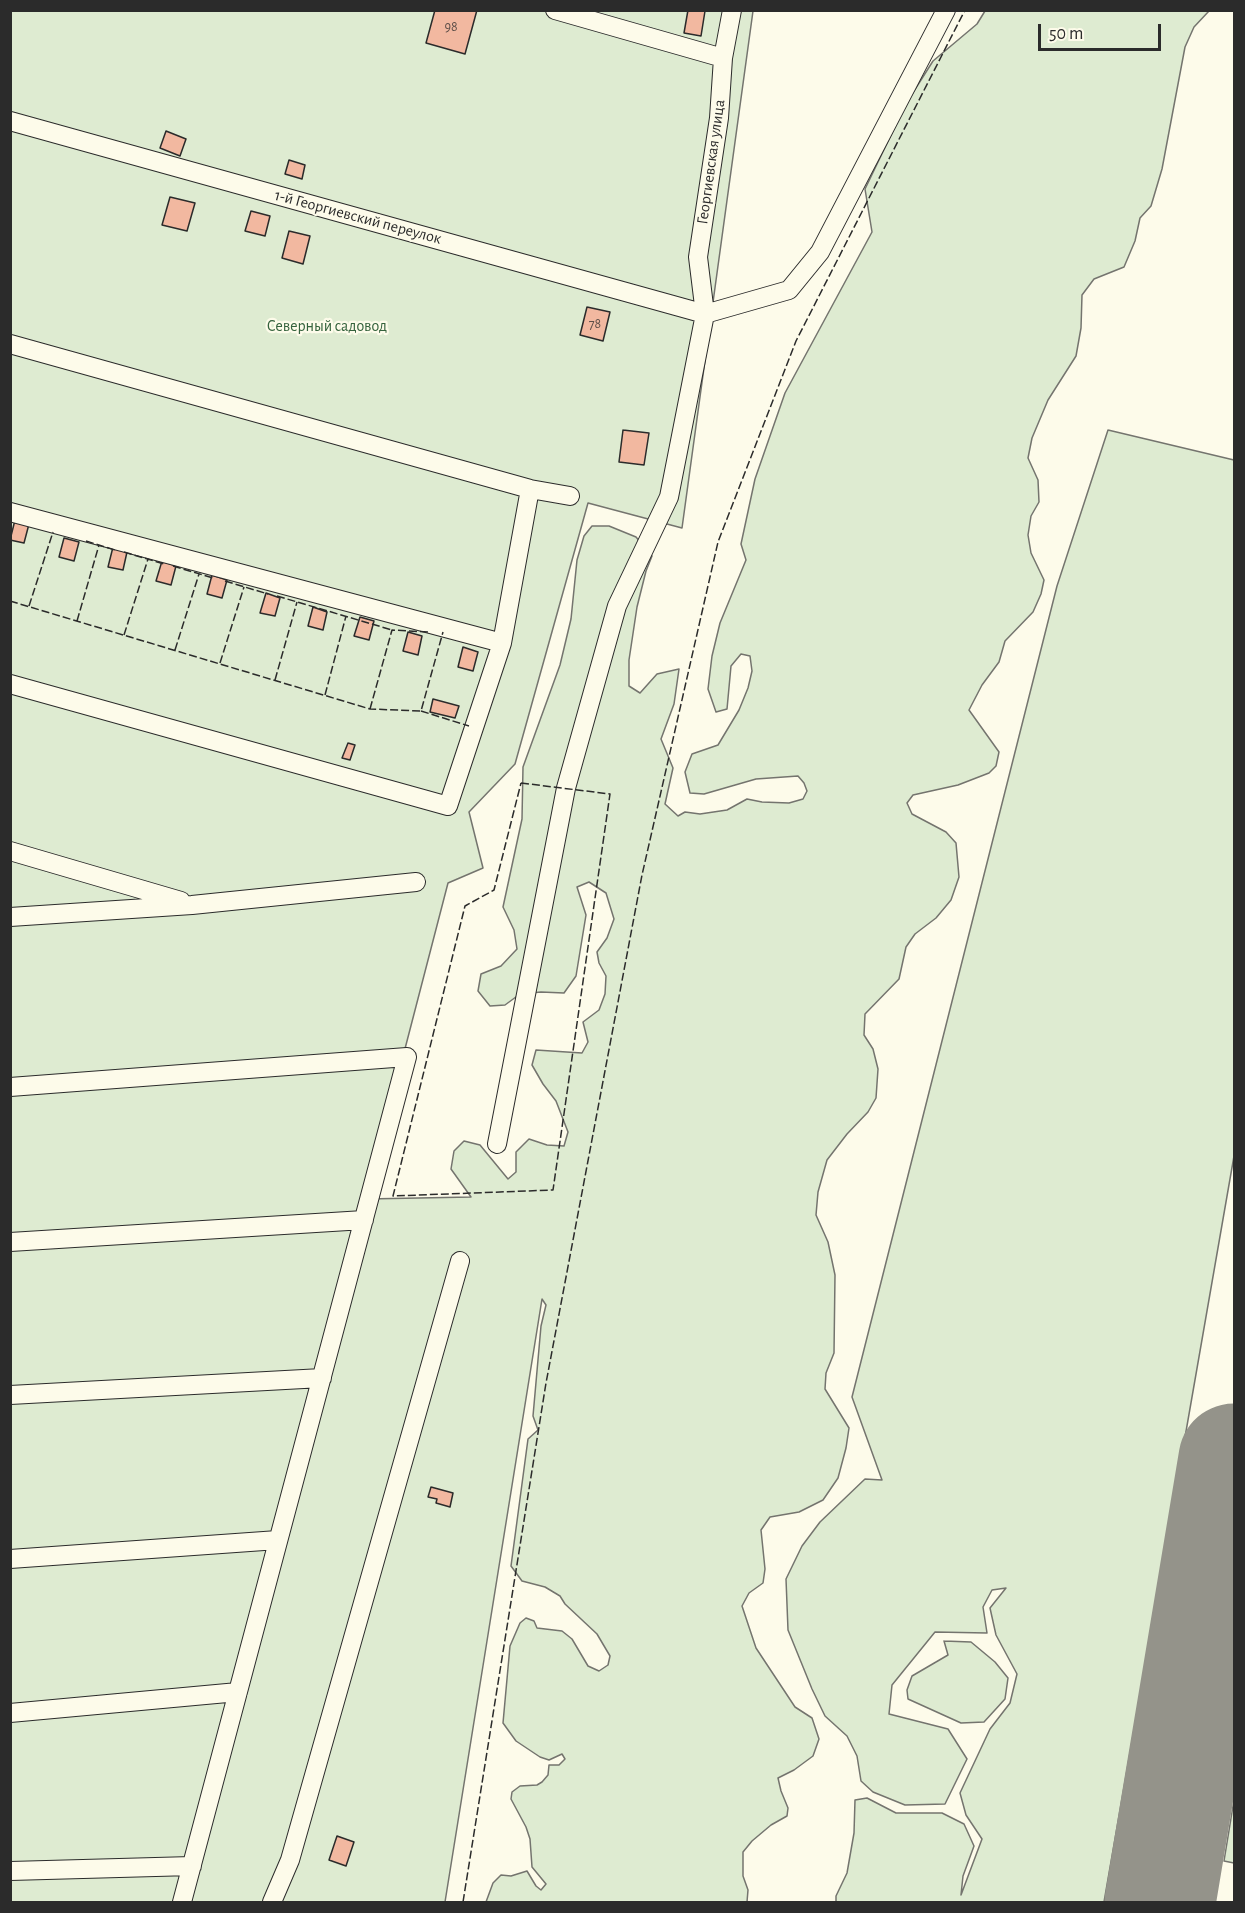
<!DOCTYPE html>
<meta charset="utf-8">
<style>
body{margin:0}
#map{position:relative;width:1245px;height:1913px;overflow:hidden;background:#fdfbea;font-family:"Alegreya Sans",sans-serif}
canvas{display:block}
.frame{position:absolute;inset:0;border:12px solid #2b2b2b;pointer-events:none}
.scale{position:absolute;left:1038px;top:24px;width:123px;height:27px;box-sizing:border-box;border:3px solid #2b2b2b;border-top:0;padding-left:8px;font-size:18px;line-height:21px;white-space:nowrap;color:#2b2b2b;-webkit-text-stroke:4px #fdfbea;paint-order:stroke}
</style>
<div id="map">
<canvas width="1245" height="1913"></canvas>
<div class="frame"></div>
<div class="scale">50 m</div>
</div>
<script>
const ctx = document.querySelector('canvas').getContext('2d');
ctx.lineJoin = 'round';
function fill(path, color) { ctx.fillStyle = color; ctx.fill(path, 'evenodd'); }
const poly = rows => new Path2D(rows.map(r => 'M' + r).join(''));
function stroke(path, color, width, dash) { ctx.strokeStyle = color; ctx.lineWidth = width; ctx.lineCap = dash ? 'butt' : 'round'; ctx.setLineDash(dash || []); ctx.stroke(path); }
function write(font, color, halo, rows, align = 'center') {
  ctx.font = font + ' "Alegreya Sans",sans-serif'; ctx.lineWidth = 4.5; ctx.setLineDash([]); ctx.textBaseline = 'middle'; ctx.strokeStyle = halo; ctx.fillStyle = color; for (const [text, x, y, turn = 0] of rows) {
    ctx.save(); ctx.translate(x, y); ctx.rotate((+turn || 0) * Math.PI / 180); ctx.textAlign = isNaN(turn) ? turn : align; if (halo) ctx.strokeText(text, 0, 0); ctx.fillText(text, 0, 0); ctx.restore();
  }
}
const green = poly([
 [11,11,753,11,682,528,588,503,515,764,469,812,483,868,448,883,366,1199,471,1197,451,1169,454,1151,464,1141,480,1145,508,1179,516,1172,516,1152,529,1139,547,1145,564,1146,568,1132,556,1101,543,1084,532,1065,536,1050,582,1053,588,1042,583,1022,599,1010,605,994,606,976,599,963,597,952,607,938,614,919,606,893,589,882,577,887,586,915,576,976,564,993,541,992,520,994,505,1005,490,1006,478,991,481,974,501,966,517,949,514,930,503,907,522,819,523,767,560,665,571,619,577,560,584,536,592,526,609,526,636,537,652,556,646,571,637,607,629,660,629,686,640,693,657,674,679,669,674,704,661,739,673,768,665,804,678,816,685,812,700,814,727,810,747,799,762,802,789,803,803,799,807,791,804,783,798,776,756,779,704,794,690,793,685,772,692,754,718,745,739,710,748,688,752,671,750,656,741,654,731,666,727,709,716,712,708,689,712,656,720,623,746,560,741,544,755,479,785,393,872,232,865,189,907,102,933,61,977,24,985,11,1209,11,1194,27,1185,47,1162,169,1151,206,1140,218,1135,241,1124,267,1094,279,1082,295,1081,328,1076,356,1048,400,1032,438,1028,458,1038,480,1039,502,1031,516,1028,535,1031,553,1044,580,1041,594,1033,612,1005,641,999,662,982,685,969,710,999,752,996,766,989,773,958,785,913,795,907,803,912,814,946,832,956,843,959,877,951,900,936,918,915,934,906,947,899,979,865,1014,864,1035,873,1049,878,1069,876,1098,868,1112,847,1134,827,1160,818,1192,816,1215,828,1242,835,1275,834,1353,826,1373,825,1389,849,1428,846,1448,838,1478,823,1500,799,1512,770,1517,761,1530,765,1569,763,1583,749,1593,742,1606,756,1648,795,1707,812,1718,819,1739,813,1756,794,1770,778,1778,781,1791,788,1808,787,1816,771,1825,752,1841,743,1852,743,1876,748,1890,747,1902,486,1902,493,1883,501,1875,511,1876,527,1871,536,1886,541,1890,546,1884,532,1867,530,1839,526,1827,511,1799,512,1792,520,1786,537,1785,542,1782,548,1775,549,1765,559,1765,565,1759,562,1754,549,1760,540,1757,516,1741,503,1723,510,1646,520,1623,526,1618,534,1621,537,1628,562,1631,572,1639,588,1666,599,1671,608,1665,610,1656,597,1634,565,1604,560,1596,545,1587,522,1581,511,1566,528,1439,538,1430,533,1416,541,1326,546,1305,542,1299,445,1902,11,1902,11,11],
 [1108,430,1234,460,1234,1156,1104,1902,836,1902,836,1896,847,1873,854,1833,855,1800,867,1798,896,1813,942,1813,964,1824,974,1846,963,1876,961,1895,982,1839,966,1815,960,1793,990,1729,1010,1703,1017,1674,996,1635,990,1608,1006,1588,992,1590,983,1607,987,1633,935,1632,892,1685,889,1714,948,1729,967,1759,945,1804,905,1805,873,1792,861,1781,857,1756,847,1736,825,1716,812,1689,788,1630,786,1579,802,1546,820,1522,865,1479,882,1480,852,1397,1057,586,1108,430],
 [944,1641,971,1642,995,1662,1008,1678,1005,1699,984,1722,961,1723,908,1699,907,1690,912,1676,948,1655,944,1641],
 [1234,1800,1234,1863,1224,1861,1234,1800]
]);
const taxiway = poly([
 [1228,1498,1230,1514,1234,1525],
 [1215,1571,1234,1546]
]);
const runway = poly([
 [1160,1902,1234,1459]
]);
const building = poly([
 [435,10,477,10,465,54,426,43,435,10],
 [688,10,705,11,701,36,684,33,688,10],
 [166,131,186,139,180,156,160,148,166,131],
 [289,160,305,165,302,179,285,174,289,160],
 [170,197,195,203,187,231,162,225,170,197],
 [251,211,270,216,265,236,245,231,251,211],
 [289,231,310,236,303,264,282,258,289,231],
 [587,307,610,312,603,341,580,335,587,307],
 [623,430,649,433,644,465,619,462,623,430],
 [15,520,29,524,24,543,10,540,15,520],
 [64,538,79,542,74,561,59,557,64,538],
 [113,547,127,552,123,570,108,567,113,547],
 [162,561,176,566,171,585,156,581,162,561],
 [212,575,227,580,222,598,207,594,212,575],
 [266,593,280,598,275,616,260,613,266,593],
 [313,607,327,612,323,630,308,626,313,607],
 [360,617,374,621,369,640,354,636,360,617],
 [408,632,422,636,418,655,403,651,408,632],
 [463,647,478,652,473,671,458,667,463,647],
 [433,699,459,706,455,718,430,712,433,699],
 [348,743,355,745,350,760,342,758,348,743],
 [431,1487,453,1493,450,1507,436,1503,437,1499,428,1497,431,1487],
 [337,1836,354,1842,346,1866,329,1860,337,1836]
]);
const minor = poly([
 [555,10,723,58],
 [10,121,705,314,698,257,719,118,723,58,732,10],
 [10,344,530,489,570,496],
 [10,512,502,643],
 [10,684,448,806,502,643,530,489],
 [10,851,181,901],
 [10,917,192,905,416,882],
 [10,1087,407,1057,182,1902],
 [497,1144,566,788,617,606,669,497,705,314,789,290,820,252,946,10],
 [10,1242,364,1220],
 [10,1395,322,1378],
 [10,1559,278,1540],
 [10,1713,238,1692],
 [10,1871,192,1866],
 [272,1902,290,1860,460,1261]
]);
const fence = poly([
 [86,541,115,550],
 [124,552,164,564],
 [173,566,213,578],
 [225,581,268,594],
 [277,596,392,630],
 [10,601,370,709,421,711,443,632],
 [29,606,53,532],
 [77,621,99,545],
 [124,635,148,559],
 [175,650,199,574],
 [220,663,244,587],
 [275,680,297,602],
 [325,695,346,616],
 [370,709,392,630,428,632],
 [421,711,469,726],
 [521,783,610,794,553,1190,393,1196,465,906,494,890,521,783],
 [463,1902,546,1383,642,875,718,542,796,341,965,10]
]);
const numberNames = [
 ["98",451,27],
 ["78",595,324]
];
const streetNames = [
 ["Георгиевская улица",711,162,-82],
 ["1-й Георгиевский переулок",358,217,15]
];
const parkNames = [
 ["Северный садовод",327,326]
];
fill(green, '#deebd1');
stroke(green, '#74746e', 1.5);
stroke(taxiway, '#94938a', 45);
stroke(runway, '#94938a', 111);
fill(building, '#f2b8a0');
stroke(building, '#2b2b2b', 1.5);
stroke(minor, '#2b2b2b', 20);
stroke(minor, '#fdfbea', 18);
stroke(fence, '#2b2b2b', 1.5, [8, 3]);
write('14px', '#5d4e48', null, numberNames);
write('16px', '#2b2b2b', '#fdfbea', streetNames);
write('16px', '#34623c', '#fdfbea', parkNames);
</script>
